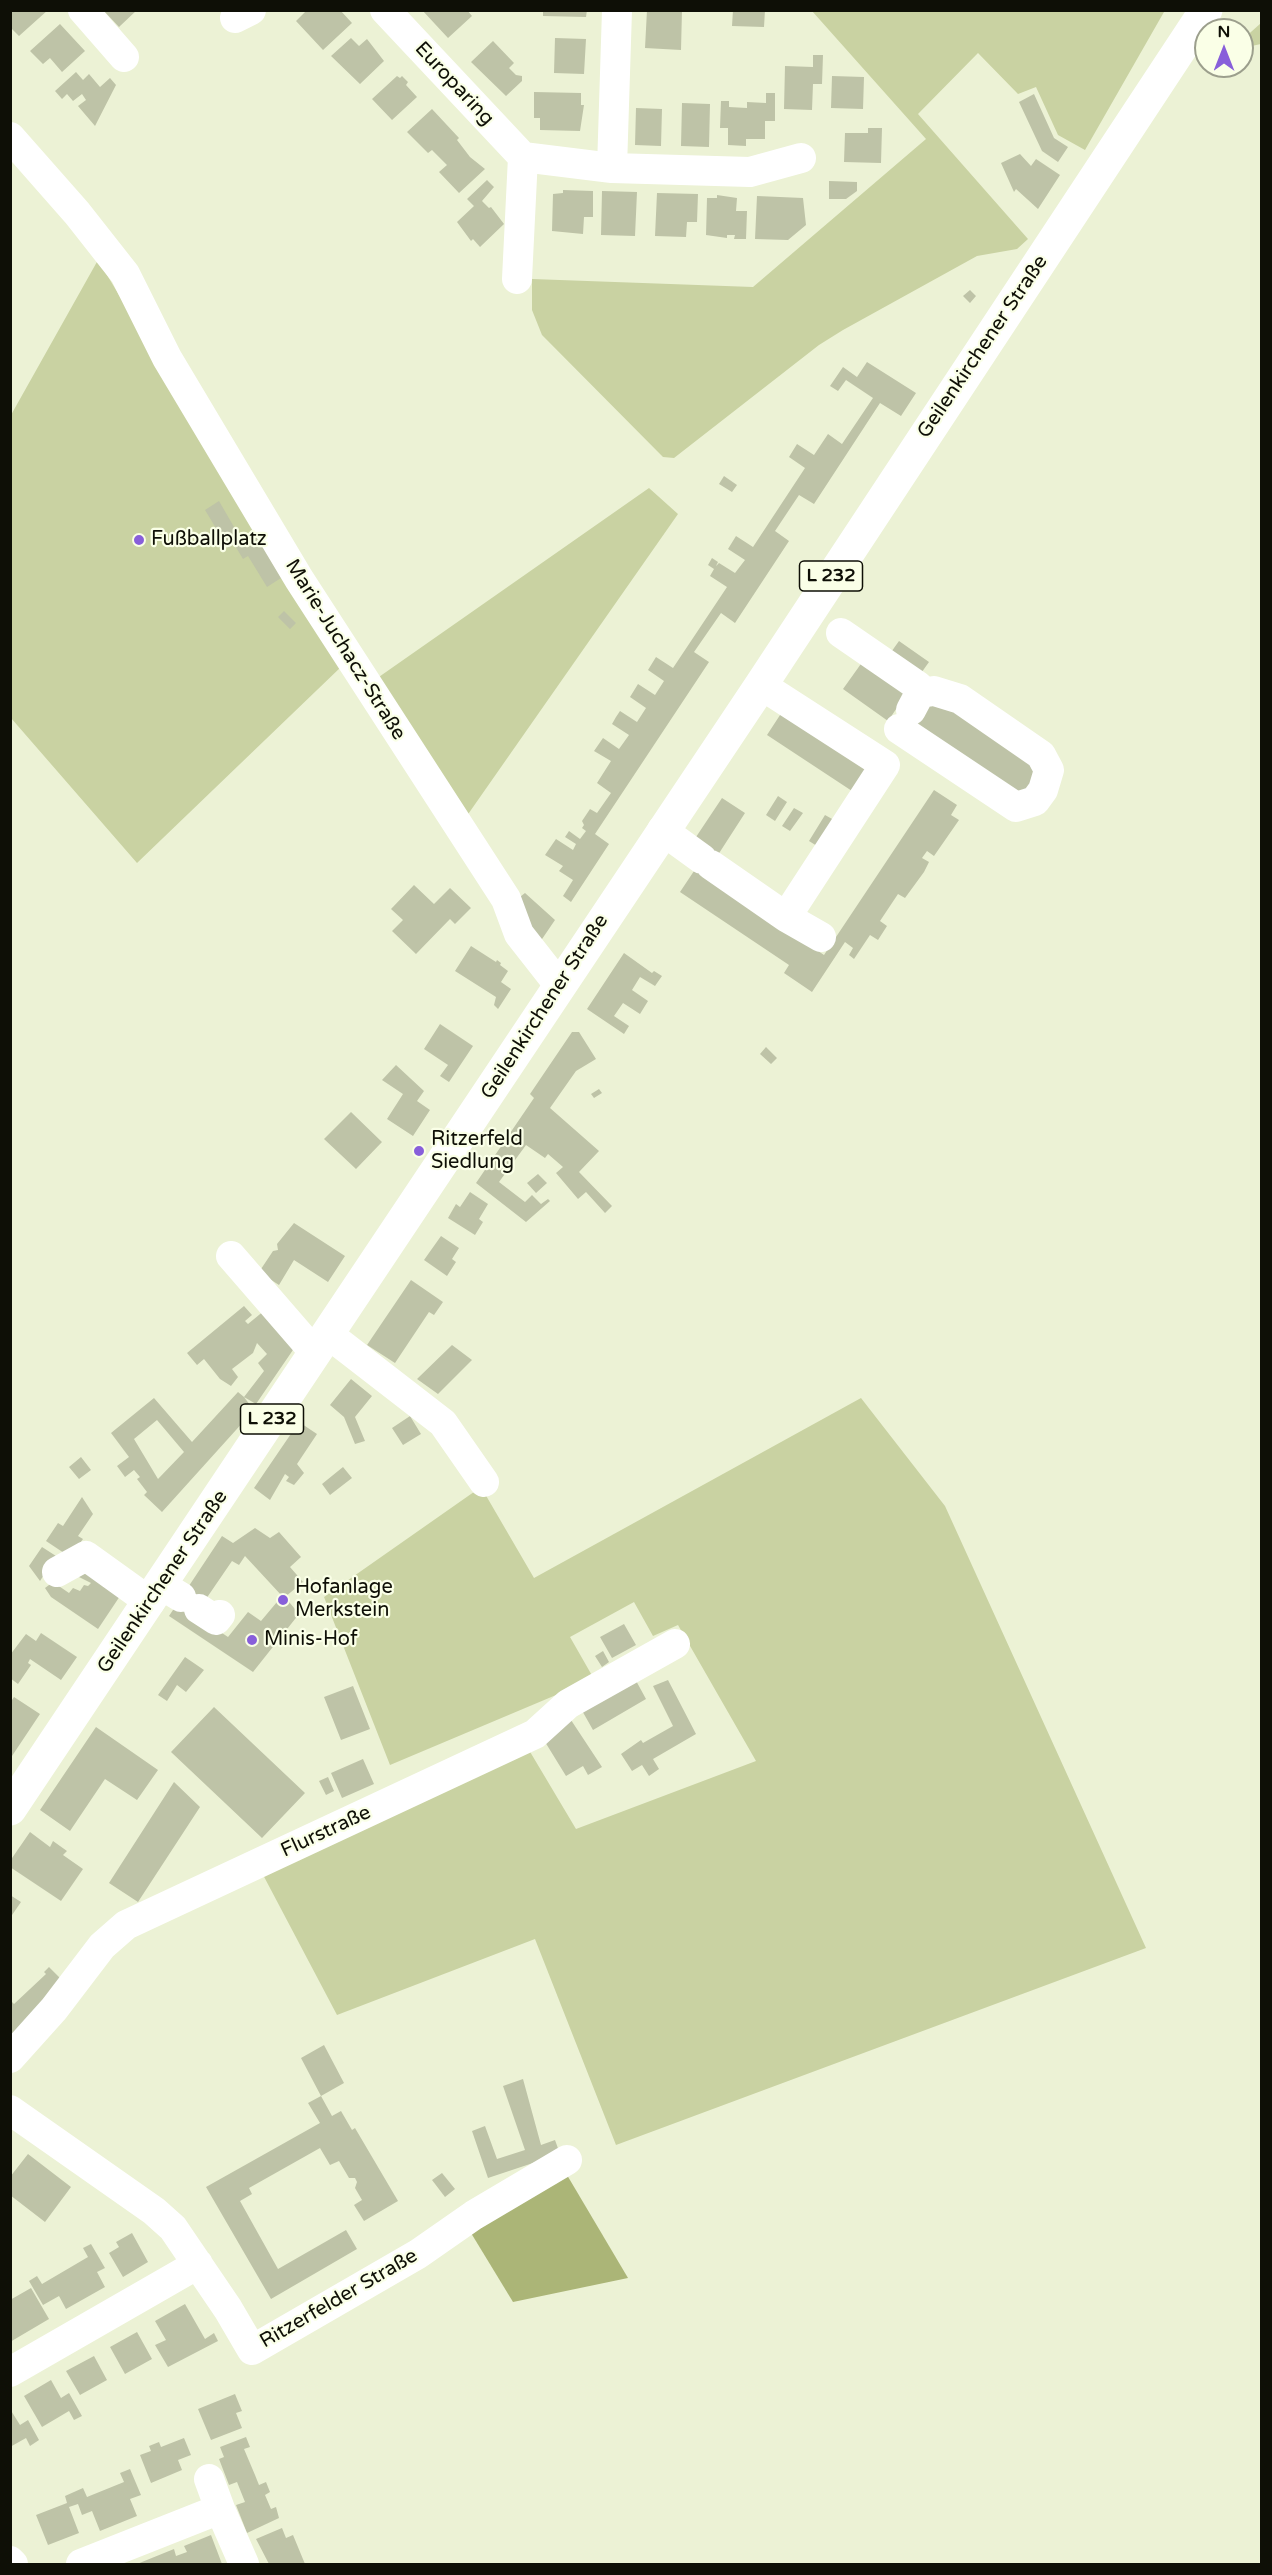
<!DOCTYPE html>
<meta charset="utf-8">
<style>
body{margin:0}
#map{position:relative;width:1272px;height:2575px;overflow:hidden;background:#ecf2d5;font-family:"Varela Round",sans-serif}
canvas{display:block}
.frame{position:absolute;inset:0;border:12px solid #0e0f06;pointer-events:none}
.north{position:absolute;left:1194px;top:18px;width:60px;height:60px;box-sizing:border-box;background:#faffe7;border:2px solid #9c9f8d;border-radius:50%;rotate:0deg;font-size:16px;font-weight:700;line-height:24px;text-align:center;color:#0e0f06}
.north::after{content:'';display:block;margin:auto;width:21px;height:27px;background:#885fda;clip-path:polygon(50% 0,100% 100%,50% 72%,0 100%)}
</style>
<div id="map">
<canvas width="1272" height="2575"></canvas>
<div class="frame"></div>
<div class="north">N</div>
</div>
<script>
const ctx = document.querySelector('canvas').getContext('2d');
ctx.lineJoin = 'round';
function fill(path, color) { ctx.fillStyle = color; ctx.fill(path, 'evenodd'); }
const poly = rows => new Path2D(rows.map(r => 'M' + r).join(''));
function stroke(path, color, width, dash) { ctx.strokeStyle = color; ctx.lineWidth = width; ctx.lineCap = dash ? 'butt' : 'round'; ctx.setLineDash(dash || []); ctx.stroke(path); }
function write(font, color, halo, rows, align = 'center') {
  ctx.font = font + ' "Varela Round",sans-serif'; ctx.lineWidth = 4.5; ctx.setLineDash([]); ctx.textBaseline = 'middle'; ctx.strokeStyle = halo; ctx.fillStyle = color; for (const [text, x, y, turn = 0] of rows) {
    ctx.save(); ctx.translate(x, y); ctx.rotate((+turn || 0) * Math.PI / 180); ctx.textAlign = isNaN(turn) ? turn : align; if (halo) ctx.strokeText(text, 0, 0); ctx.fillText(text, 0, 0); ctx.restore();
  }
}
const green = poly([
 [812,11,1164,12,1085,150,1058,135,1036,87,1018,94,978,53,918,114,1028,239,1017,249,977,256,843,330,819,345,674,458,663,457,542,335,532,310,532,279,753,287,926,139],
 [1261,23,1261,44,1242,48,1242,40],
 [98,260,342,666,137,863,11,718,11,415],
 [649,488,678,514,464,820,376,679],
 [861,1398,945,1506,1146,1948,616,2145,535,1939,337,2015,261,1871,526,1745,576,1829,756,1761,678,1625,653,1636,634,1602,570,1637,594,1679,390,1765,324,1597,481,1487,534,1578]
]);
const forest = poly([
 [567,2175,628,2278,513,2302,471,2233]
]);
const building = poly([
 [10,10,48,10,19,36,10,27],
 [103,10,137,10,119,27],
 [307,10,340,10,352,23,323,50,296,21],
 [422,10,467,10,472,16,448,38],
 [543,10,587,10,586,17,543,16],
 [647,10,682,10,681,50,645,48],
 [733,10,765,10,764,27,732,26],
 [60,24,85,51,62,72,50,58,43,64,30,51],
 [351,38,359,46,367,39,384,61,360,84,331,56],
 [555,38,586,39,584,74,554,73],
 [493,41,514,63,509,68,516,75,522,76,522,81,506,96,471,62],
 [813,55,823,55,822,84,813,84,812,110,784,109,785,66,813,67],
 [76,72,83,80,89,74,100,87,110,78,116,85,95,126,78,106,86,100,82,94,73,101,67,94,62,99,55,91],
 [397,76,400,78,402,76,408,82,406,85,417,97,392,120,372,99],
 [832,76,864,77,863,109,831,108],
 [534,92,581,93,581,105,584,105,580,131,540,130,540,118,534,118],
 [766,93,775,93,775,121,765,121,765,139,746,139,746,146,728,145,728,128,720,128,721,101,729,101,729,107,747,108,747,102,766,103],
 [1034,94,1054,138,1068,147,1058,162,1042,151,1019,102],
 [682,103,710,104,709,147,681,146],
 [636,108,662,109,661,146,635,145],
 [432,109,459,138,457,140,470,157,485,169,459,193,439,172,447,165,432,150,428,153,407,132],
 [868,128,882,128,881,163,844,162,845,133,868,133],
 [1020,154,1031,166,1036,159,1060,175,1038,209,1016,189,1014,192,1001,163],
 [487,180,494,187,482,201,489,208,491,207,504,224,480,247,473,239,471,241,457,222,474,206,467,199],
 [829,181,857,182,857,191,846,199,829,199],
 [563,190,593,191,593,217,584,217,583,234,552,231,553,194,563,193],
 [602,191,637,192,635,236,601,235],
 [657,193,698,194,697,222,687,222,686,237,655,236],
 [717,195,737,198,736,211,747,211,746,239,734,239,735,235,727,235,727,238,706,235,707,198,717,198],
 [757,196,803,198,806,225,788,240,755,239],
 [970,290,976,296,970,303,963,296],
 [867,362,916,393,901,416,880,403,814,504,799,495,775,531,789,541,735,623,721,613,694,652,709,662,595,834,609,844,571,902,563,896,573,880,559,871,563,866,545,855,556,839,573,850,576,844,565,837,569,831,580,839,586,831,582,828,584,825,582,821,590,809,597,813,611,793,597,783,611,761,594,751,603,738,619,749,629,735,612,724,616,717,620,711,637,722,646,708,630,697,638,684,655,695,664,681,648,670,656,657,673,668,727,587,710,576,714,569,708,565,712,558,718,562,716,566,719,563,735,573,745,560,728,549,736,536,753,547,805,468,789,457,797,444,814,455,828,434,842,444,873,398,846,380,838,391,830,386,843,367,857,377],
 [724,476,737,485,732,492,719,484],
 [219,501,241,539,254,532,281,578,267,587,248,556,243,559,234,544,228,548,205,510],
 [284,611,296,623,290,629,278,617],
 [899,641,929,662,919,676,889,655],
 [863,661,907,693,888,721,843,689],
 [932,697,1040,770,1021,798,913,725],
 [782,712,867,768,852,791,767,735],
 [934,790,957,805,951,815,959,820,934,856,927,851,922,858,929,862,924,872,905,898,898,894,880,921,887,926,878,940,870,935,854,959,849,955,853,948,845,942,812,992,784,973,789,965,680,892,708,850,694,840,722,798,745,813,705,875,824,955],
 [778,796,787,802,775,821,766,815],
 [794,808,803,813,790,831,782,826],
 [825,815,834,820,817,846,809,841],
 [414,885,434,904,450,888,471,908,455,924,450,919,416,954,392,931,403,920,391,909],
 [525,893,555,920,540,942,516,900],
 [471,946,496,962,497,960,501,963,500,965,508,971,501,982,511,989,498,1009,494,1005,496,997,455,971],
 [624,953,652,973,654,971,662,976,655,986,640,977,632,990,648,1001,640,1014,623,1003,614,1016,629,1026,624,1034,587,1009],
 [440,1024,473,1046,449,1082,440,1076,448,1065,424,1049],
 [572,1032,579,1032,596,1059,576,1071,550,1108,599,1151,579,1172,612,1206,605,1213,586,1192,578,1199,556,1173,563,1167,548,1154,545,1158,526,1145,499,1182,525,1202,532,1195,541,1204,548,1199,550,1201,526,1222,476,1183,534,1098,530,1094],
 [766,1047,777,1058,771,1064,760,1054],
 [396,1065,424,1091,417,1101,430,1110,413,1136,387,1119,403,1094,382,1080],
 [599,1089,602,1093,594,1098,591,1094],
 [351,1112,382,1142,356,1169,324,1139],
 [538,1174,547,1183,536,1193,527,1183],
 [470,1192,488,1204,479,1219,483,1222,475,1235,448,1218,456,1204,460,1207],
 [294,1223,345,1256,328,1282,294,1260,279,1285,259,1272,273,1251,278,1250,277,1244],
 [441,1236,459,1248,452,1259,456,1262,447,1276,424,1260],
 [411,1280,443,1302,434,1315,429,1312,395,1363,367,1345],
 [244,1306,252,1315,245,1321,248,1324,265,1310,295,1347,256,1404,244,1397,253,1409,245,1420,162,1512,144,1495,147,1492,137,1479,140,1477,134,1470,125,1477,117,1466,129,1457,111,1433,154,1398,192,1442,238,1392,244,1397,264,1371,258,1363,267,1354,257,1343,253,1353,232,1369,238,1377,231,1386,220,1379,204,1359,197,1365,187,1353],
 [157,1420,184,1452,158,1479,134,1439],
 [452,1345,472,1360,438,1394,417,1379],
 [351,1379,372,1396,355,1417,365,1441,355,1444,344,1417,330,1405],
 [410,1416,421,1434,403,1445,392,1428],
 [299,1422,317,1434,297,1464,304,1473,294,1485,286,1481,289,1477,285,1474,270,1500,254,1488],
 [81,1457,91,1470,79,1479,69,1467],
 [343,1467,352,1478,330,1495,322,1484],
 [82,1497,93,1514,78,1536,83,1539,70,1557,46,1541,58,1523,63,1526],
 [255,1528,270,1538,279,1532,301,1557,290,1567,303,1582,285,1597,299,1614,253,1672,169,1616,222,1536,233,1543],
 [245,1556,282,1596,261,1621,248,1612,228,1637,195,1615,232,1561,239,1565],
 [42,1547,56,1556,40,1581,29,1566],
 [81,1566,122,1593,98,1629,51,1597,45,1588,53,1582,69,1593,73,1588,80,1591,84,1585,88,1586,91,1583,75,1575],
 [624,1624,636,1645,612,1658,600,1637],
 [41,1633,77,1657,61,1680,30,1659,28,1663,31,1665,18,1684,10,1678,10,1655,26,1634,36,1641],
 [603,1651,609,1662,602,1667,595,1656],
 [185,1657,204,1670,186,1692,177,1685,167,1701,158,1695],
 [634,1677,646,1699,593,1730,580,1707],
 [668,1680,696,1734,653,1759,659,1769,649,1776,642,1765,632,1771,621,1754,641,1740,643,1743,673,1726,653,1686],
 [353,1686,370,1729,341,1740,324,1697],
 [14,1697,40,1714,10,1759,10,1703],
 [214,1707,305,1793,262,1838,171,1752],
 [571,1720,602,1767,588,1775,583,1766,566,1776,542,1737],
 [96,1727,158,1770,137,1800,105,1779,70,1831,40,1810],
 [363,1759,374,1784,342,1798,331,1773],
 [328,1777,334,1791,326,1795,319,1781],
 [174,1782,200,1807,138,1902,109,1883],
 [30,1832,50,1847,53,1841,67,1851,63,1855,83,1869,61,1901,10,1867,10,1861],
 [10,1895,21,1902,10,1918],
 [49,1967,63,1981,10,2047,10,2000,14,2004,46,1974,44,1972],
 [324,2045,344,2083,321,2096,301,2058],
 [523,2079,541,2145,555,2140,560,2154,488,2178,472,2131,485,2126,497,2159,525,2150,503,2086],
 [321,2096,332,2116,341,2111,352,2130,355,2128,398,2201,364,2221,354,2205,362,2200,355,2188,357,2182,355,2178,349,2178,339,2161,330,2165,320,2148,249,2188,252,2194,240,2201,278,2269,346,2230,357,2249,271,2299,206,2187,320,2123,308,2103],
 [28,2154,71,2187,45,2222,10,2195,10,2177],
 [442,2173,455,2189,445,2197,432,2180],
 [132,2233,148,2262,123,2277,109,2253,119,2247,116,2242],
 [91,2244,105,2268,97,2272,105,2287,66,2309,59,2296,43,2305,29,2281,37,2276,42,2284,88,2257,83,2248],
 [31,2288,49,2319,10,2342,10,2300],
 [185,2304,205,2339,214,2333,218,2341,168,2367,155,2345,166,2340,155,2321],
 [137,2332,152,2359,125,2374,110,2347],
 [94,2356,107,2380,80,2395,66,2371],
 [51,2380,61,2398,69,2393,82,2416,74,2420,69,2411,42,2427,24,2396],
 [235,2394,242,2411,236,2413,242,2428,211,2440,198,2409],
 [10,2409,20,2425,28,2420,39,2440,30,2446,26,2438,10,2447],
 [246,2437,250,2447,244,2449,255,2475,259,2485,266,2482,270,2492,265,2495,271,2509,276,2507,279,2518,247,2533,236,2505,245,2502,237,2482,229,2485,219,2459,224,2457,220,2447],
 [184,2438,191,2455,178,2460,182,2470,151,2483,140,2455,151,2451,149,2446,159,2442,161,2447],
 [130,2469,141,2495,130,2499,137,2516,100,2531,92,2511,82,2515,78,2504,69,2507,79,2533,48,2545,36,2515,67,2503,65,2496,83,2488,87,2497,124,2482,120,2473],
 [282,2528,286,2538,293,2535,305,2564,269,2564,256,2539],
 [211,2535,222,2564,137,2564,174,2549,176,2556,187,2552,184,2546]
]);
const minor = poly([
 [83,10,124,57],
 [385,10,523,157,612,168],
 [617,10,612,168,750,172,801,158],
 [235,18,251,10],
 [10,137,77,213,125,274,167,358,299,579,506,899,519,934,559,985],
 [517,279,523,157],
 [841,633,918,686,920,693,911,710],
 [761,685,885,765,786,917],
 [899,729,1016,807,1035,801,1043,790,1049,770,1041,755,960,699,934,691,920,693],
 [662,830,702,859],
 [711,865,786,917,821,937],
 [231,1256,315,1353],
 [328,1334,443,1423,484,1482],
 [57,1572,86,1556,150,1602],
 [161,1585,181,1597],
 [199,1609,216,1620,220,1615],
 [10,2058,54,2009,102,1946,126,1925,535,1734,568,1704,675,1644],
 [10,2110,154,2211,173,2228,228,2309,252,2350,418,2254,474,2215,567,2160],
 [10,2372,198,2264],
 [209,2479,220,2509],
 [10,2561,13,2564],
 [81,2564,220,2509,244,2564]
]);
const major = poly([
 [10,1809,761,685,1206,10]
]);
const markers = [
 [139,540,6,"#885fda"],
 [419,1151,6,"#885fda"],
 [283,1600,6,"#885fda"],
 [252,1640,6,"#885fda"]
];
const shields = [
 [831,576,63],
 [272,1419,63]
];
const shieldNames = [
 ["L 232",831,576],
 ["L 232",272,1419]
];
const streetNames = [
 ["Europaring",454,84,47],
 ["Geilenkirchener Straße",983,347,-56],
 ["Marie-Juchacz-Straße",345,650,58],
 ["Geilenkirchener Straße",545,1007,-57],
 ["Geilenkirchener Straße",163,1582,-56],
 ["Flurstraße",326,1832,-25],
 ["Ritzerfelder Straße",339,2299,-30]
];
const poiNames = [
 ["Fußballplatz",151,540],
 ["Ritzerfeld",431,1140],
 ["Siedlung",431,1163],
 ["Hofanlage",295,1588],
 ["Merkstein",295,1611],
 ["Minis-Hof",264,1640]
];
fill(green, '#c9d2a2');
fill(forest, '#abb577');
fill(building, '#bec3a7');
stroke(minor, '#fff', 30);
stroke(major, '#fff', 33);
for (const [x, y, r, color] of markers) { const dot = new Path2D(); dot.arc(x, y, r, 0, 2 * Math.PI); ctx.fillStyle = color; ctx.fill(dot); stroke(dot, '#faffe7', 2); }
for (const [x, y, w] of shields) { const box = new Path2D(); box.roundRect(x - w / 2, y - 15, w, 30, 4.5); ctx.fillStyle = '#faffe7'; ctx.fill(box); stroke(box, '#0e0f06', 1.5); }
write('bold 18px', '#0e0f06', null, shieldNames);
write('20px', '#0e0f06', '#faffe7', streetNames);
write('20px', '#0e0f06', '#faffe7', poiNames, 'left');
</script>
